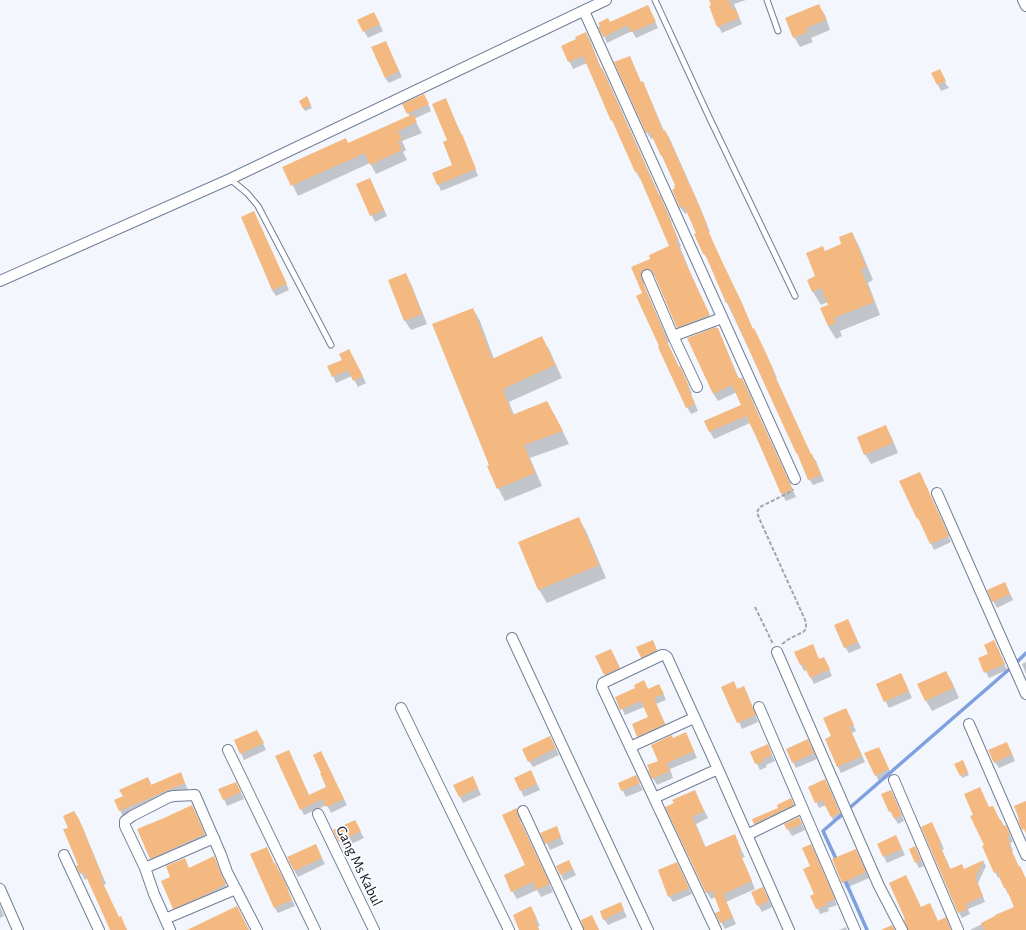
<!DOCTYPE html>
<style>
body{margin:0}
canvas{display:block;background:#f3f6fc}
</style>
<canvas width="1026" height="930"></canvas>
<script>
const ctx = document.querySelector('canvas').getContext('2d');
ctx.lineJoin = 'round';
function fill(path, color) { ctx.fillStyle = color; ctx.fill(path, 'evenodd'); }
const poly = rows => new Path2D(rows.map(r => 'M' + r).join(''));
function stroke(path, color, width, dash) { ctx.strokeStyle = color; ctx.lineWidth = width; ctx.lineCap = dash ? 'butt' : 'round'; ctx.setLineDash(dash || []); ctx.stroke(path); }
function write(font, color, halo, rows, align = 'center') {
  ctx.font = font + ' "Alegreya Sans",sans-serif'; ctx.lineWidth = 3.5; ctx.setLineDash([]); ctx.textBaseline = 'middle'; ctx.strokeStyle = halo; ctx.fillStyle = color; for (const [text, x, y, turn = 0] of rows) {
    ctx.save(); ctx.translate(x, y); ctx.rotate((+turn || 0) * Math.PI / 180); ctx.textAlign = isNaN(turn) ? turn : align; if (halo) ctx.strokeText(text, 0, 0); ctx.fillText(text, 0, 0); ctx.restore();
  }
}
const shadow = poly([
 [710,0,746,0,734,4,742,24,722,33,718,26,713,6],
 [819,6,825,15,830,30,811,38,813,42,800,47,794,37],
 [651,13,658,28,636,38,632,31,607,43,604,36,610,23],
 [377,19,383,31,368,38,358,20],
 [586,33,590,40,601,69,606,76,660,197,672,222,671,222,681,246,680,247,691,274,713,323,681,334,677,327,656,276,652,275,645,279,644,282,644,286,669,342,667,343,692,393,691,394,698,411,691,414,687,407,643,294,632,268,652,259,670,246,641,178,640,179,636,172,616,127,612,120,587,63,573,69,562,46,577,40],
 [388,47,402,77,389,83,385,78],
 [616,63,641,83,646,89,664,131,665,131,669,137,700,207,710,232,708,232,753,330,769,360,777,378,776,378,811,455,816,461,824,481,813,485,809,479,800,457,727,303,708,260,704,254,697,234,688,212,685,214,681,208,673,190,677,189,676,186,654,138,651,139,647,133],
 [940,70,947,86,948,86,949,88,941,91,932,73],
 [307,98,312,108,305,111,300,101],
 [445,99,465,142,478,176,441,191,438,184,453,166,448,141],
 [427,101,431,111,414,119,422,133,402,141,406,150,403,152,407,160,376,174,370,163,298,196,284,167,348,144,410,117,404,105],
 [370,179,387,216,375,222,357,185],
 [852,233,859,246,873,280,868,283,880,315,840,331,842,336,836,339,828,326,829,306,828,302,821,305,813,292,809,280,816,277,825,252,842,244],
 [275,259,289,290,276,296,272,290],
 [406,274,411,284,427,324,411,330,405,321,390,281],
 [473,309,480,321,494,359,541,337,549,349,562,378,509,402,514,415,554,414,569,444,530,458,542,486,505,501,498,488,490,466],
 [717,329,721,336,739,379,742,379,746,386,754,404,753,404,796,497,786,501,782,494,750,423,714,439,710,432,705,421,742,405,737,392,718,401,713,393],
 [352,356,366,383,358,387,352,376,336,383,329,367],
 [885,426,891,436,898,453,871,464,865,454],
 [923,479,951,542,934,550,901,482],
 [578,518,586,531,606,578,547,603,539,590,520,543],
 [1005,583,1013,600,997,608,993,601],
 [848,620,861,648,849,653,845,647],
 [652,641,660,657,646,663,642,657],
 [997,647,1007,670,989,678,979,659,989,654],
 [611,650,623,674,608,681,596,657],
 [795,653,819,660,827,664,832,676,814,684,807,670,804,671],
 [1026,662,1026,674,1022,664],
 [946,672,952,682,959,698,932,711,926,701,919,684],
 [904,680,912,698,889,708,877,684],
 [733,682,738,690,744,687,747,693,758,722,742,729,723,687],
 [648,690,662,691,666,700,656,704,668,730,641,742,638,736,649,717,644,707,625,715,616,697],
 [849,715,856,731,852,733,865,762,841,773,838,767,833,737],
 [260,737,266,750,244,760,241,753],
 [673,739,689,740,697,758,670,769,673,778,657,785,653,778,659,761],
 [553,743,559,755,533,767,529,761],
 [767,745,775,761,766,765,767,767,760,770,751,752],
 [811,746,817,759,796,768,793,762],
 [1010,749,1015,761,999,768,995,762],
 [882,754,892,776,879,782,876,775],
 [324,759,347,805,331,813,327,805,304,815,301,809,309,796,327,787],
 [964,764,969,775,962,778,961,775],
 [531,771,540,790,524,797,515,778],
 [181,774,188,790,123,817,120,810,124,797,148,778,152,786],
 [473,777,481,795,463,803,460,797],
 [639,783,643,790,626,797,619,784],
 [828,785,842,818,834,822,826,805,819,808,809,787],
 [239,789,244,799,227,806,224,799],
 [695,792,708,818,696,824,706,848,734,836,745,857,742,858,755,889,726,902,736,924,725,929,721,922,721,911,716,897,711,899,707,893,667,807],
 [894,797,904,821,898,824,890,811],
 [791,800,797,811,758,830,753,820,779,808],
 [192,806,207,840,155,864,151,858],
 [989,808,1009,832,1013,842,1010,843,1013,851,1012,852,1026,881,1026,930,970,930,1016,907,1009,893,1008,894,1005,888,1000,877,998,878,995,872,985,846],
 [517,809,521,817,521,823,553,892,541,897,537,890,517,899,512,891,526,866,504,815],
 [799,818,805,830,792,836,785,824],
 [78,819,82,826,106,884,103,885,119,918,120,917,127,930,111,930,88,878,85,880,77,866,80,865,69,828],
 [358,827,364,838,343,848,340,842],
 [556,828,564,844,550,850,542,834],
 [923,828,935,829,944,849,942,850,951,870,964,870,983,861,986,866,978,883,985,902,968,909,970,914,962,918,959,913],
 [896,836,905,855,887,863,878,844],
 [915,847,924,866,919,868,916,862],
 [814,851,837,905,828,908,829,911,820,914,812,896,815,895,811,867],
 [319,852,325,864,298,877,294,870],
 [859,856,869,878,846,888,843,882],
 [214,858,217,863,220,871,219,872,229,891,177,914,174,908,189,869],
 [274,864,278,870,295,906,278,913,274,907],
 [572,867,576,875,564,881,561,875],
 [680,869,692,894,673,902,669,896],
 [766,894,772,907,762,912,758,905],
 [620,903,627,917,608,925,604,919],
 [0,906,4,916,0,918],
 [531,907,540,926,538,926,539,930,521,930],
 [846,927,847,930,839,930]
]);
const stream = poly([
 [837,861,823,831,1013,666,1026,653],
 [844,878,867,930]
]);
const building = poly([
 [709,0,728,0,733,10,736,9,739,18,717,27,709,6,711,5],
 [819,4,826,20,806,28,808,32,793,38,785,18],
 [648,5,656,22,631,32,628,25,603,37,598,27,600,26,598,23,608,18,610,22],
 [374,12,380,24,363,32,357,20],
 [586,32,601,68,602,68,659,195,660,195,668,214,669,215,668,215,678,239,676,240,687,266,710,315,677,328,653,272,651,270,647,269,644,269,642,271,641,275,641,278,665,335,664,335,679,367,680,366,689,386,688,387,695,404,686,408,658,347,659,346,636,296,642,293,631,267,650,259,649,255,669,246,637,171,635,172,612,120,611,121,583,56,568,62,561,46,576,39,575,37],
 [386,41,399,71,385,78,371,47],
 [630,56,641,82,643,81,663,131,665,130,697,201,707,225,706,226,719,255,742,303,753,329,754,328,766,353,774,372,773,372,811,454,812,454,821,475,808,480,797,453,796,453,764,383,728,303,726,303,705,254,703,254,694,234,696,233,684,206,680,208,672,190,675,188,674,186,675,185,662,156,661,156,650,132,646,133,614,62],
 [940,69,946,81,937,85,931,73],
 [424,94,429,104,407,114,402,104],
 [307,96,311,105,303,109,299,101],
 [446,98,461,135,462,134,476,169,437,185,432,173,452,165,443,142,447,140,432,104],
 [413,114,417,122,398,131,402,140,398,142,402,150,370,165,365,153,291,186,282,167,346,138,348,143],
 [370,178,384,210,370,216,356,184],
 [254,211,287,284,272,290,241,217],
 [852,232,866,267,861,269,874,302,834,318,836,323,828,326,820,308,828,305,821,288,812,292,807,280,815,276,806,253,823,246,825,251,841,244,839,237],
 [406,273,422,314,404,321,388,280],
 [473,308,492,359,542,336,555,365,503,389,512,415,547,401,563,431,524,445,535,473,497,489,487,466,489,465,432,324],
 [716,327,716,328,718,328,738,378,742,378,750,396,793,490,781,494,755,434,746,416,709,432,704,421,741,405,732,385,713,394,687,338],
 [349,349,363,376,353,381,348,370,332,377,327,366,342,360,339,354],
 [886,425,893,443,864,455,857,437],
 [920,472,949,536,930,544,918,518,917,519,899,481],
 [579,517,599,565,538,590,518,542],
 [1005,582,1010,594,992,602,987,590],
 [848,619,858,642,844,648,834,625],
 [653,640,657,650,641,658,636,647],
 [994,640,1005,664,984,673,978,658,988,654,984,645],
 [813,644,819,659,824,657,830,669,810,678,803,664,800,665,794,652],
 [611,649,620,668,604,675,595,656],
 [946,671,954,688,925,701,917,684],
 [901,673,909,691,884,702,876,684],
 [644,680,648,689,659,684,664,694,654,698,665,724,637,737,632,724,648,717,641,701,620,710,615,697,635,688,634,685],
 [734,681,737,689,744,686,756,715,737,723,721,687],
 [846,708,854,725,849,727,862,756,837,767,825,739,831,736,823,718],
 [257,730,264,743,240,754,234,740],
 [686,732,694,751,667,763,670,771,652,779,648,770,649,769,647,765,658,761,651,745,672,735,673,738],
 [550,736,556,748,528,762,522,749],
 [808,739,814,753,792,763,786,749],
 [1007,742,1012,754,994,763,988,750],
 [768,744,772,755,763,759,764,761,755,764,750,752],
 [879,747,889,769,875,776,864,753],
 [289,750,309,795,326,787,320,773,321,773,313,755,321,751,344,799,326,807,322,799,300,810,275,756],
 [963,760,968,772,960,776,954,764],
 [531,770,537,784,520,791,514,778],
 [181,772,185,783,119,811,114,800,123,796,119,790,148,777,151,785],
 [636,775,640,783,621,791,618,783],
 [473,776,478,788,459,797,453,785],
 [825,779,840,813,831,817,822,800,815,803,808,787],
 [236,782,241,792,223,800,218,789],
 [980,787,989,807,993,806,1000,820,1001,820,1004,826,1006,825,1010,835,1007,837,1011,845,1009,845,1019,867,1020,866,1026,879,1026,930,984,930,981,923,995,916,995,915,1014,907,1006,888,1004,888,997,872,994,873,982,846,984,845,970,816,973,815,964,794],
 [695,790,704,811,692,817,705,847,735,834,741,849,739,851,752,881,723,894,733,917,720,923,715,913,720,911,712,890,706,893,665,807,674,803,672,800],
 [891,790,902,815,894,819,891,811,889,812,881,794],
 [791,798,794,805,754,824,752,819,778,808,777,805],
 [1026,801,1026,834,1024,829,1022,830,1018,820,1019,819,1014,806],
 [192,805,205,834,150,859,137,829,164,818],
 [517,808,517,814,550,884,536,890,533,882,511,892,504,875,525,865,502,815],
 [74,811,79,819,103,878,101,879,119,917,121,916,127,930,110,930,98,903,84,872,80,874,76,866,78,865,63,829,68,828,63,816],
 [799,817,802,824,787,830,784,824],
 [355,820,361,831,339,842,333,830],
 [932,822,941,843,939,844,950,869,962,864,964,869,984,860,975,877,983,896,966,904,968,909,958,913,921,827],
 [557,826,561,837,545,844,540,833],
 [896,835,902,849,883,857,877,844],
 [316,844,322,858,294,871,287,857],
 [811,844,835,899,826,903,827,905,816,909,810,896,814,894,803,869,810,866,802,848],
 [915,846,921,860,915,863,909,849],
 [267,847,274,863,275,863,285,882,292,900,274,908,250,854],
 [856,849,866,872,842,883,832,859],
 [214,856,218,865,217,865,226,884,201,897,173,909,161,881,170,877,166,866,185,858,189,868],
 [569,860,573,869,560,875,556,866],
 [677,862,689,888,668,897,658,870],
 [906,875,921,907,930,903,938,921,946,917,951,930,908,930,904,920,905,919,889,883],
 [763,887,769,901,757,906,751,892],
 [621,902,624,910,603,920,600,911],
 [237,906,249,930,187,930,214,917],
 [531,906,537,919,535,920,539,930,519,930,513,915],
 [592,915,599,930,584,930,581,920],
 [892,925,895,930,881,930]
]);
const path = poly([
 [755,607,773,644],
 [782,644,789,639,803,632,806,629,806,622,759,518,757,512,760,507,792,491,793,489]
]);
const service = poly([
 [655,0,710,119,795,296],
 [767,0,778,31],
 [230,179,247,193,258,206,331,345]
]);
const minor = poly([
 [1023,0,1026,6],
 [584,11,795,479],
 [647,275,673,336,722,318],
 [0,281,230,179,606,0],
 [673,336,697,387],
 [937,493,1026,694],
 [512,638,648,930],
 [777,652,879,886,902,930],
 [759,707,855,930],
 [401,708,509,930],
 [969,724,1026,855],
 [630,747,694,718],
 [228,750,315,930],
 [894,780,958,930],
 [654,798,718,769],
 [523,811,578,930],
 [318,814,374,930],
 [747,835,802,808],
 [64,855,99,930],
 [145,868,214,838],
 [0,889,18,930],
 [165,919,236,889],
 [170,930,154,894,145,868,125,826,125,821,132,816,169,797,174,796,195,795,221,855,227,872,257,930],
 [716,930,602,687,603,683,662,655,664,655,667,657,718,769,789,930]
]);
const streetNames = [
 ["Gang Ms Kabul",359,866,64]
];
fill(shadow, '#0003');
stroke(stream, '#7ea0df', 3.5);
fill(building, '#f4b981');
stroke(service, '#707f99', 7);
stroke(minor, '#707f99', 12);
stroke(path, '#a2a6ad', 2, [4, 2]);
stroke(service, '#fff', 5);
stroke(minor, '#fff', 10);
write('15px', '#111721', '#fff', streetNames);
</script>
